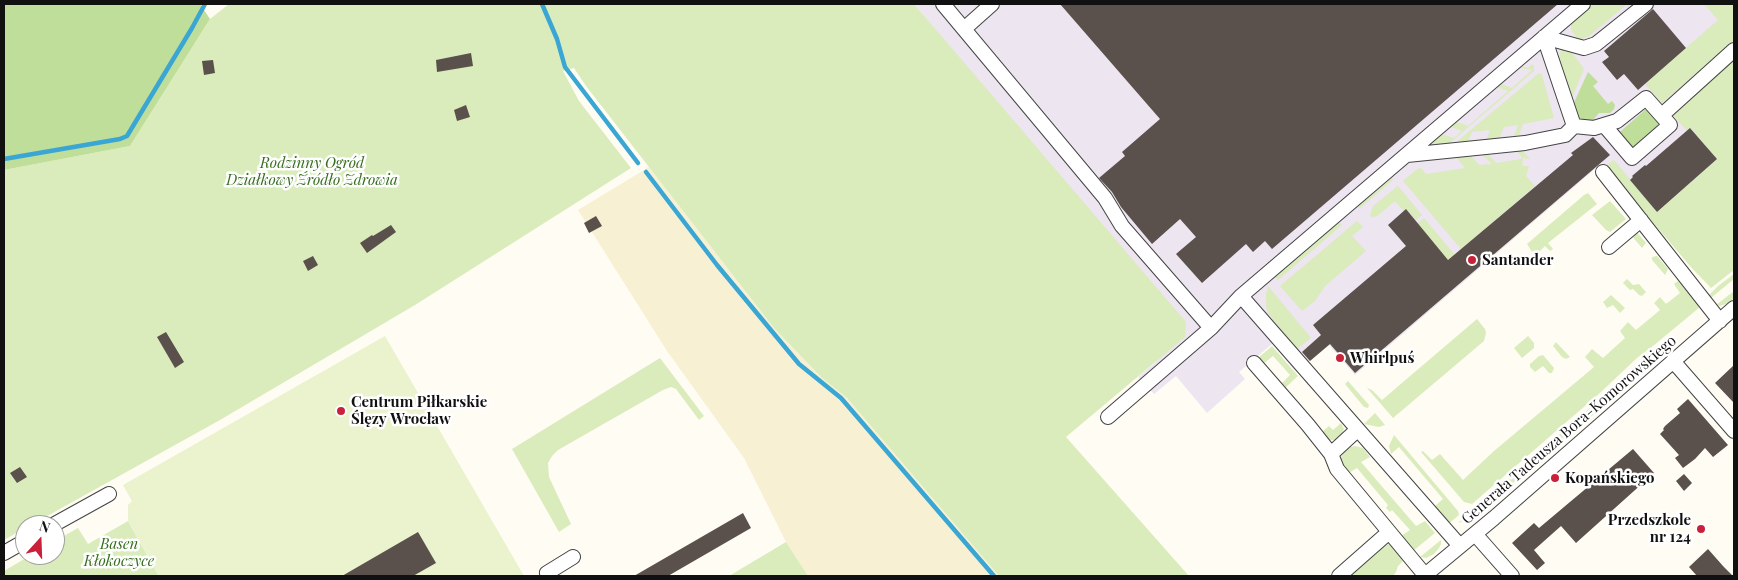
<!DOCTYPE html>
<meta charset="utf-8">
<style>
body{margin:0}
#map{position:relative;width:1738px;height:580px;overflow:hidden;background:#fffcf4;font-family:"Playfair Display",serif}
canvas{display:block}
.frame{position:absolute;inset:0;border:5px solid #111;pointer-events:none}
.north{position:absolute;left:15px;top:515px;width:50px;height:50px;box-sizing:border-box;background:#fff;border:1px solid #a0a0a0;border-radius:50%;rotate:20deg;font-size:14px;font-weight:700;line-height:20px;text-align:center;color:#111}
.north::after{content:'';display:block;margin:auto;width:18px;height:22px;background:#c92139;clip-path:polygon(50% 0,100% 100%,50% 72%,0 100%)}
</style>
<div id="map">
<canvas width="1738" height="580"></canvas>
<div class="frame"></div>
<div class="north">N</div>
</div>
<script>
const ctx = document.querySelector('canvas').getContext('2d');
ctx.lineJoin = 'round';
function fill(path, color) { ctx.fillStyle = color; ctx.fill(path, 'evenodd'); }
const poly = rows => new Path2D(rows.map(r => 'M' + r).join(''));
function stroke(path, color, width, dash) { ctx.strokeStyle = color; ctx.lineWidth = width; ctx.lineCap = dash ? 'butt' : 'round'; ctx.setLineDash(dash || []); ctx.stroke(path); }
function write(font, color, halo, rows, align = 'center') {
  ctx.font = font + ' "Playfair Display",serif'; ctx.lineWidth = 5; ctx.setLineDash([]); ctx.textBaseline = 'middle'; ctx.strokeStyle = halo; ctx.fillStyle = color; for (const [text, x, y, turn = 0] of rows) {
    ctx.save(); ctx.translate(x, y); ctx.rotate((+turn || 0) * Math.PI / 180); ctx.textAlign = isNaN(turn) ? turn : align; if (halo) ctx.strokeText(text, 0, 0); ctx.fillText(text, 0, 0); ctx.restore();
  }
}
const industrial = poly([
 [914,4,1734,4,1734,145,1650,218,1602,163,1355,375,1329,345,1296,372,1272,344,1239,372,1245,379,1207,413,1176,376,1154,394,1138,377,1156,362,992,97]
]);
const farmland = poly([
 [649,167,774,328,822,378,847,398,999,576,808,576,786,542,744,458,667,351,578,210]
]);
const green = poly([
 [229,4,914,4,1186,322,1185,337,1066,437,1189,576,999,576,847,398,822,378,774,328,586,86,574,68,563,71,579,101,631,168,415,305,220,420,31,525,25,525,25,528,4,540,4,170,130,146,210,19],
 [1594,4,1627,4,1588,37,1580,39,1577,38,1571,30,1571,24],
 [1704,4,1734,4,1734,40,1662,103,1645,84,1718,20],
 [1563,48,1570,50,1584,69,1571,100,1559,59,1561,49],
 [1734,60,1734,270,1711,288,1690,266,1605,166,1614,160,1657,212,1717,159,1691,128,1687,131,1672,114],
 [1532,64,1534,67,1534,71,1445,147,1425,148,1441,134,1454,138,1462,131,1451,127,1457,122,1468,126,1508,91,1497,87,1501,84,1512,88,1532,70,1520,68,1521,66,1528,68],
 [1539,73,1542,75,1554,118,1523,124,1519,135,1514,136,1518,125,1504,127,1499,139,1486,141,1490,130,1472,132,1467,144,1453,145],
 [1520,148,1530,159,1523,158,1522,166,1529,166,1526,176,1535,186,1461,249,1403,181,1417,169,1421,168,1426,174,1465,168,1457,158,1471,156,1479,165,1492,164,1482,154,1487,153,1496,163,1521,159,1522,157,1514,149],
 [1392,178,1393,180,1360,208,1358,206],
 [1398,186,1422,215,1416,220,1407,210,1404,211,1395,201,1376,217,1375,216,1372,218,1370,215,1373,206],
 [1588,193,1597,204,1548,243,1553,249,1550,251,1545,246,1540,251,1539,255,1537,257,1534,255,1527,244,1584,195],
 [1610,201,1626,219,1610,232,1606,230,1592,215],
 [1424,218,1455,255,1447,261,1418,225,1418,223],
 [1357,221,1363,227,1352,236,1366,251,1325,286,1315,301,1302,311,1280,286],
 [1339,222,1342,225,1278,280,1275,277],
 [1636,231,1646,243,1642,248,1631,235],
 [1657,256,1668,269,1665,275,1652,260,1652,257],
 [1734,274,1734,279,1711,298,1709,297,1708,296,1718,286],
 [1627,279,1633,285,1639,284,1646,292,1642,296,1639,295,1633,289,1630,290,1623,283],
 [1678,281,1700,307,1653,346,1637,358,1601,392,1472,504,1464,502,1421,452,1423,451,1432,460,1440,454,1463,480,1494,451,1594,367,1585,357,1592,349,1603,358,1625,338,1620,331,1628,322,1636,330,1660,310,1654,303,1660,297,1666,304,1680,293,1674,284],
 [1268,286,1311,338,1297,349,1268,313,1266,306,1266,294],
 [1734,291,1734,298,1729,303,1720,306,1716,305],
 [1611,295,1625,308,1620,313,1613,305,1607,308,1603,302],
 [1477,319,1485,329,1486,333,1484,341,1393,418,1367,388,1372,390,1382,400],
 [1528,336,1534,343,1534,348,1522,358,1514,348],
 [1556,342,1570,357,1566,359,1562,357,1553,346],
 [1272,346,1298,376,1285,388,1281,384,1290,375,1273,356,1263,364,1258,358],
 [1543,355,1554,368,1552,373,1549,373,1543,366,1535,372,1530,367,1530,364,1539,356],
 [660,358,704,416,699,420,676,389,671,387,663,390,558,450,552,456,548,463,549,477,571,524,559,532,512,449],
 [1348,381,1369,405,1368,408,1364,407,1345,384],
 [1614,387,1615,388,1593,415,1569,437,1469,519,1458,523],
 [1375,413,1385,425,1379,427,1364,424],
 [1341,423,1344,429,1341,435,1335,440,1329,440,1322,432,1329,426,1333,430],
 [1394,435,1458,511,1459,515,1447,525,1434,511,1435,506,1443,499,1399,447,1391,454,1389,446],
 [1355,446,1363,448,1370,457,1361,462,1416,526,1425,521,1435,533,1413,551,1401,536,1410,530,1392,510,1390,512,1386,508,1388,505,1357,468,1347,474,1342,468,1340,460,1342,455,1347,448],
 [128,521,159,576,4,576,4,571,31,555,55,555,55,541,78,528,88,544],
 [1441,540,1441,544,1439,548,1434,554,1426,558,1420,557],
 [786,542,808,576,729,576],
 [1390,544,1404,560,1398,566,1396,572,1393,576,1347,576,1384,545]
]);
const forest = poly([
 [4,4,200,4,210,19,130,146,4,170],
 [1588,72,1598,82,1593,86,1608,104,1612,101,1615,105,1614,109,1610,113,1599,113,1591,122,1581,120,1572,107],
 [1646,109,1649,110,1659,122,1658,125,1633,148,1630,148,1619,135,1620,132]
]);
const pitch = poly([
 [385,336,524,576,159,576,128,521,128,505,132,501,123,485]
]);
const stream = poly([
 [542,4,557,39,565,67,638,163],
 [4,159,120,139,127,136,192,28,205,4],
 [646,172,717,265,799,364,841,398,994,576]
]);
const building = poly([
 [1060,4,1558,4,1272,249,1265,241,1253,252,1246,244,1202,283,1176,254,1196,237,1180,219,1152,244,1121,207,1112,192,1099,178,1125,156,1122,152,1160,119],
 [1653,9,1686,48,1638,90,1624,74,1617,80,1602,62,1609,57,1604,51],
 [471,53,473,66,437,72,436,60],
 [213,60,215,73,204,75,202,61],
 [466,105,470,117,457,121,454,110],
 [1690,128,1717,159,1657,212,1630,180,1633,177,1632,176,1645,165,1646,166],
 [1593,137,1610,155,1355,373,1330,344,1310,361,1302,352,1321,335,1313,325,1406,246,1388,225,1406,209,1448,260,1573,155,1571,153],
 [596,216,602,226,589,233,584,223],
 [391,225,396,232,367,253,360,243,372,235,373,236],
 [313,256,318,265,308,271,303,261],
 [166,332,184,362,175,368,157,337],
 [1734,365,1734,403,1715,383],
 [1688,399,1728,445,1713,457,1705,448,1695,459,1683,468,1675,458,1679,455,1660,434,1664,430,1663,429,1665,426,1680,413,1677,409],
 [1633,449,1654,473,1576,543,1561,526,1534,550,1545,563,1537,570,1512,543,1534,523,1539,528],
 [20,467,27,477,17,483,10,473],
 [1684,474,1692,483,1684,491,1676,481],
 [743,513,751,528,668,576,634,576],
 [418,532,436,563,413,576,342,576],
 [1708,549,1723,566,1733,576,1697,576,1689,567]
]);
const minor = poly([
 [943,4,1105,198,1122,226,1211,328,1241,296,1583,4],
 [964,29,992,4],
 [1662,115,1734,50],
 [1574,126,1594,128,1617,121,1646,98,1670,125,1632,158,1604,125],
 [1407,155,1525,143,1565,135,1574,126,1544,37,1584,48,1596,44,1646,4],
 [1603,172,1720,321],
 [1609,247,1641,220],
 [1241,296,1460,546],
 [1673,361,1734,431],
 [1254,363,1308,425,1331,454,1337,469,1425,575],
 [1108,417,1211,328],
 [1331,454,1357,430],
 [53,525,109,494],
 [1475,534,1512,576],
 [4,553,25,541],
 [548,576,547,573,573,557],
 [1339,576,1389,532],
 [1424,576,1494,518,1734,308]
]);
const markers = [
 [1472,260,5,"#c92139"],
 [1340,358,5,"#c92139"],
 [341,411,5,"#c92139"],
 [1555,478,5,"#c92139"],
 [1701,529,5,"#c92139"]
];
const parkNames = [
 ["Rodzinny Ogród",312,163],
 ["Działkowy Źródło Zdrowia",312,180],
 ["Basen",119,544],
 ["Kłokoczyce",119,561]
];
const poiNames = [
 ["Santander",1482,260],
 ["Whirlpuś",1350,358],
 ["Centrum Piłkarskie",351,402],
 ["Ślęzy Wrocław",351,419],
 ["Kopańskiego",1565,478],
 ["Przedszkole",1691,520,"right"],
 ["nr 124",1691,537,"right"]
];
const streetNames = [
 ["Generała Tadeusza Bora-Komorowskiego",1569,430,-41]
];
fill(industrial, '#ede5ef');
fill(farmland, '#f7f0d2');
fill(green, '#daecbb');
fill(forest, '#bfde99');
fill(pitch, '#eaf3cd');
stroke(stream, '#3aa6d4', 4.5);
fill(building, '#5a504c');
stroke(minor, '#444', 16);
stroke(minor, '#fff', 14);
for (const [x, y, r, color] of markers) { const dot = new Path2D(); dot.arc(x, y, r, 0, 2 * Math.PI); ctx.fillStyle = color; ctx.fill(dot); stroke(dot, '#fff', 2); }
write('italic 15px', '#356d1c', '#fff', parkNames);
write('bold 15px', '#111', '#fff', poiNames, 'left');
write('15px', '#111', '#fff', streetNames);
</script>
